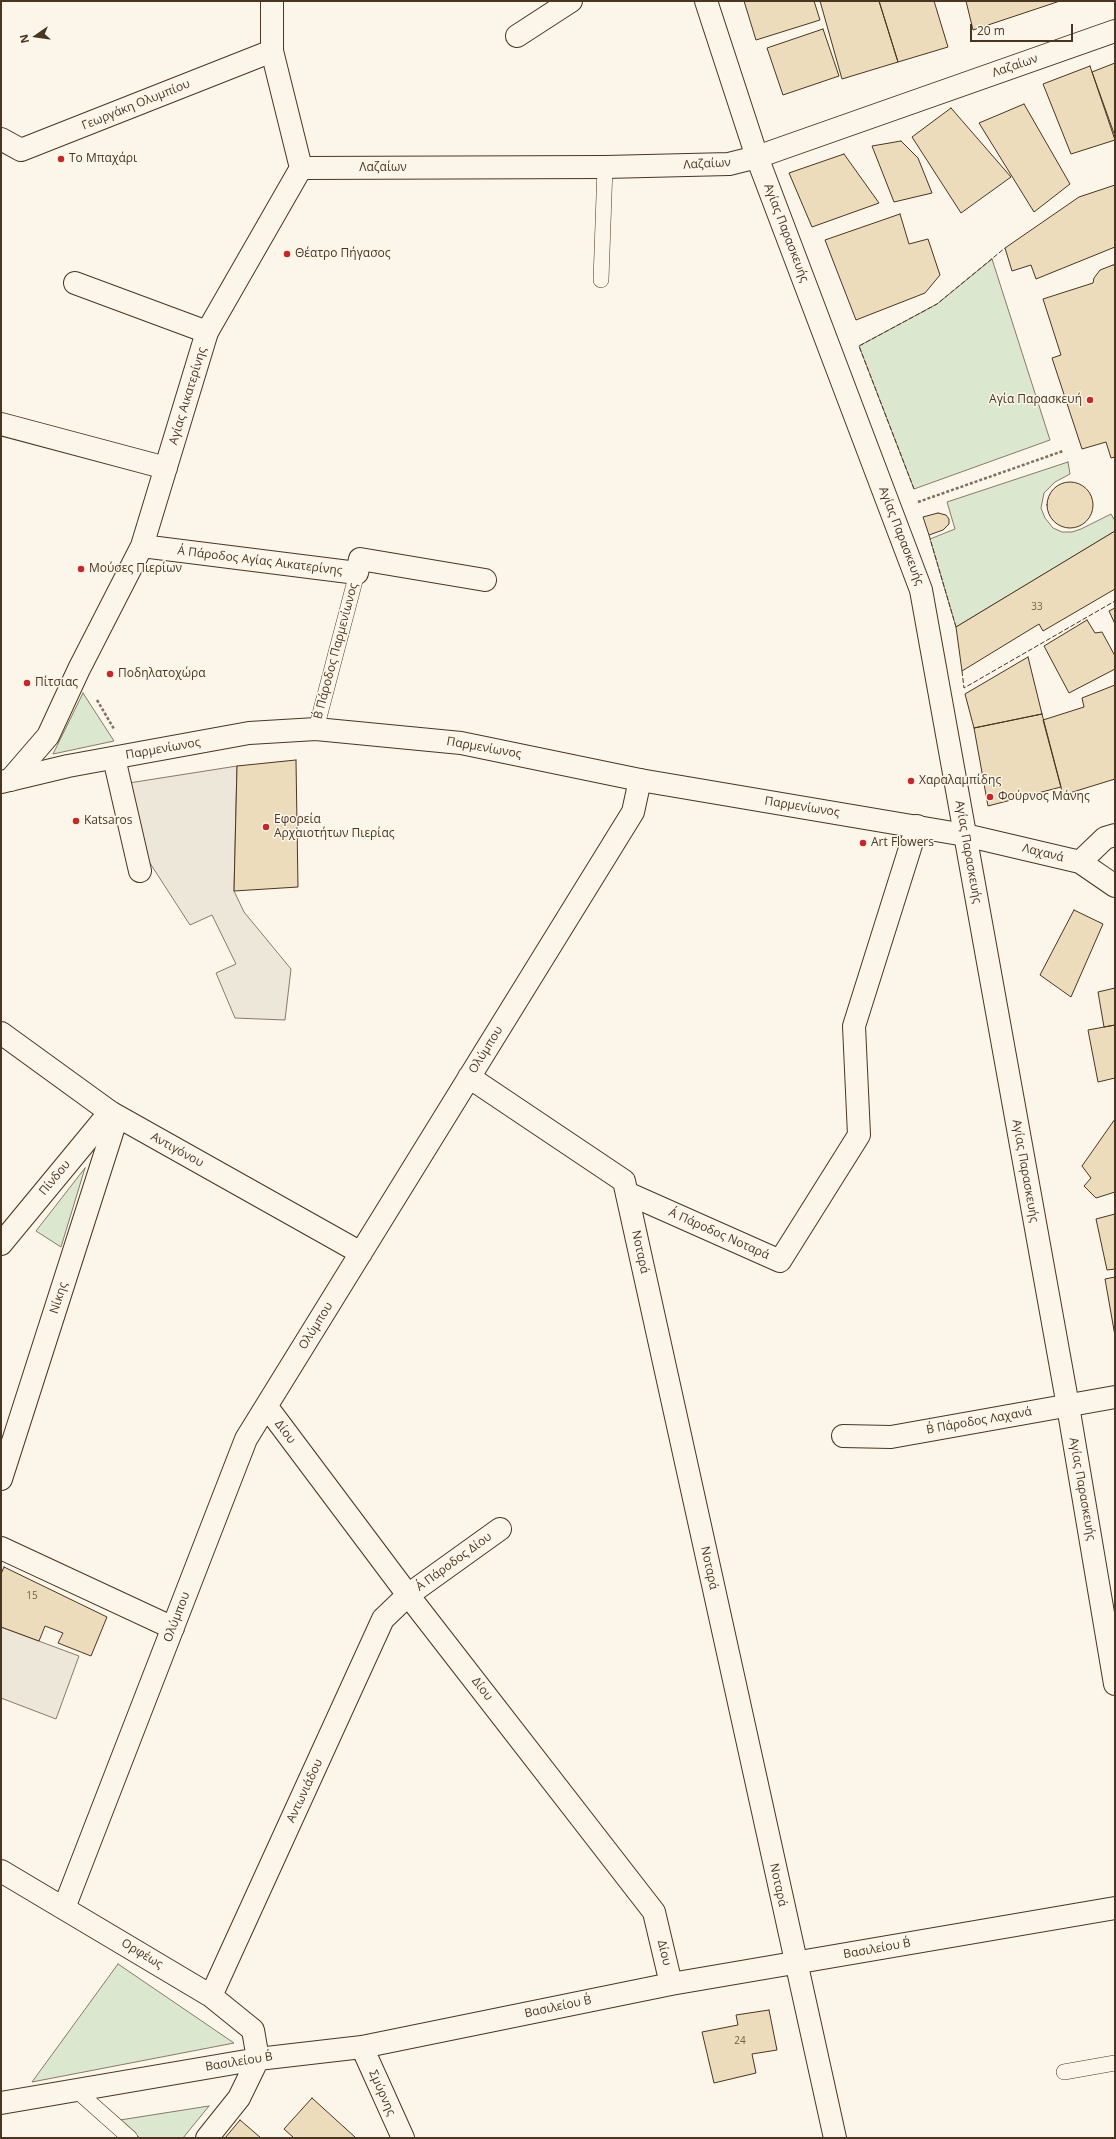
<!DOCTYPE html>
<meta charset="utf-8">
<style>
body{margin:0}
#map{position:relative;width:1116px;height:2139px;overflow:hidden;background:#fbf6e9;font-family:"Open Sans",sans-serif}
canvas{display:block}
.frame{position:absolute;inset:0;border:2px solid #4a3520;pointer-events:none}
.north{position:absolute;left:16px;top:16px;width:40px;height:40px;-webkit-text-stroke:3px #fbf6e9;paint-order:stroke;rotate:257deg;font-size:11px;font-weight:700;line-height:16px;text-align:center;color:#4a3520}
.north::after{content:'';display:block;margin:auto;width:14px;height:18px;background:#4a3520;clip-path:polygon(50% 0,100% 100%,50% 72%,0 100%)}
.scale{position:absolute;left:970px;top:24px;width:103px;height:18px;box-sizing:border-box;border:2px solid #4a3520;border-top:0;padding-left:5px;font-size:12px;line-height:14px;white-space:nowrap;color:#4a3520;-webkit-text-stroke:3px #fbf6e9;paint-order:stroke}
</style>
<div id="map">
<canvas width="1116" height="2139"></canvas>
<div class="frame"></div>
<div class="north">N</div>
<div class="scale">20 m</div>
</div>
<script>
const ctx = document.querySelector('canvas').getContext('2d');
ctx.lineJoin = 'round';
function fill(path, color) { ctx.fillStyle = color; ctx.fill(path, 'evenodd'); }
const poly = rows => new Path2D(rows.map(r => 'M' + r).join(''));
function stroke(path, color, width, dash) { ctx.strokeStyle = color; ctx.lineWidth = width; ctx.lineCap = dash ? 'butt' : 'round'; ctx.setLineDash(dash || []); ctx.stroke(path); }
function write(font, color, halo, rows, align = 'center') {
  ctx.font = font + ' "Open Sans",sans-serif'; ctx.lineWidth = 3; ctx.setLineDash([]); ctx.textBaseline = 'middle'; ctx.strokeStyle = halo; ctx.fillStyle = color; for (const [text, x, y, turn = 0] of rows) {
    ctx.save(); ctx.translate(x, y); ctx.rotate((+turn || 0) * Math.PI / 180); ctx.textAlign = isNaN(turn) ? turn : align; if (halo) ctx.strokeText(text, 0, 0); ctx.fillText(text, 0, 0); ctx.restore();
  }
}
const green = poly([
 [992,259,1050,440,914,489,859,346,937,304,992,259],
 [1068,462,1070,474,1055,482,1044,493,1041,508,1045,518,1053,528,1062,532,1072,532,1081,529,1111,514,1115,521,1115,531,956,627,930,539,955,529,947,502,1068,462],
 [83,693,114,741,53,754,83,693],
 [85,1168,61,1247,36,1231,85,1168],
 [118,1964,234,2043,32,2082,118,1964],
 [209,2106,183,2138,140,2138,120,2120,209,2106]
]);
const parking = poly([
 [237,766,234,891,244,912,291,969,285,1020,235,1018,216,973,236,964,212,915,190,925,146,857,129,783,237,766],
 [1,1627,79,1656,56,1719,1,1698,1,1627]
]);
const building = poly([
 [744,1,814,1,820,20,756,40,744,1],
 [820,1,879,1,898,62,842,79,820,1],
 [879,1,934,1,948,47,898,62,879,1],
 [966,1,1060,1,973,30,966,1],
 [823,29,839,76,783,95,767,48,823,29],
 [1115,63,1115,136,1092,72,1115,63],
 [1090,66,1115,140,1071,154,1043,84,1090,66],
 [1024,104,1070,184,1034,212,979,123,1024,104],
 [951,108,1011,177,961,213,912,137,951,108],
 [901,141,918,158,932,193,894,202,872,146,901,141],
 [844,154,879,203,812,227,789,173,844,154],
 [1115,185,1115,247,1036,279,1031,265,1012,271,1005,248,1079,197,1115,185],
 [900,214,909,244,928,239,940,275,925,293,856,320,825,240,900,214],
 [1113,265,1115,265,1115,457,1111,458,1106,442,1082,449,1052,358,1061,355,1043,299,1093,283,1094,278,1100,270,1113,265],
 '1047 505a23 23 0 1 1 46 0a23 23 0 1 1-46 0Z',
 [938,513,946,515,949,519,949,524,943,530,929,535,923,517,938,513],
 [1115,531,1115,589,1043,631,1039,624,962,671,956,627,1115,531],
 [1115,608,1115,624,1109,611,1115,608],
 [1087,620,1095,633,1102,632,1115,656,1115,669,1069,693,1044,646,1087,620],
 [1028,657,1042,714,974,728,965,694,1028,657],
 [1115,685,1115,779,1063,795,1043,720,1084,707,1082,698,1115,685],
 [1042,714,1061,787,988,806,974,728,1042,714],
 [296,760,298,887,234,891,237,766,296,760],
 [1074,910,1103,924,1071,997,1040,975,1074,910],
 [1115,988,1115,1025,1104,1027,1098,992,1115,988],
 [1115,1025,1115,1078,1098,1082,1088,1030,1115,1025],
 [1115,1119,1115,1192,1096,1198,1084,1186,1091,1178,1082,1166,1115,1119],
 [1115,1214,1115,1269,1107,1270,1096,1219,1115,1214],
 [1115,1277,1115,1336,1105,1279,1115,1277],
 [4,1567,107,1617,91,1656,58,1643,63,1633,45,1626,39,1641,1,1627,1,1574,4,1567],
 [769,2010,777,2050,752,2054,756,2073,714,2083,702,2032,738,2025,736,2015,769,2010],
 [312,2098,356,2138,294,2138,284,2129,312,2098],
 [240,2120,261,2138,225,2138,240,2120]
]);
const path = poly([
 [918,502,1063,451],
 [97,700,114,729]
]);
const service = poly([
 [601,280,605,167],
 [316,729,357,573],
 [1064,2072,1115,2063],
 [76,2090,130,2138]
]);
const pedestrian = poly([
 [1,139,21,150,272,51],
 [75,283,207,332],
 [114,758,140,871],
 [627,1193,780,1261,859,1135,854,1026,917,826],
 [1,1244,110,1112],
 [408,1595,500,1529]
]);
const minor = poly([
 [517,36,571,1],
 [301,168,605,167,729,164,757,157,1115,31],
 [1,424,166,468],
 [142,546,357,573,360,559,485,580],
 [10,780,48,736,79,669,142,546,207,332,301,168,272,51,272,1],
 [1080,862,1105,838,1115,835],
 [1,1033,110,1112,361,1253],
 [469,1077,624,1181,835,2138],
 [267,1407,408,1595,654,1912,671,1984],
 [843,1436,891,1437,1115,1397],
 [1,1479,117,1117],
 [1,1548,173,1628],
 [1,1871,211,1996,253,2030,258,2059],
 [64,1908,246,1439,633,812,640,780],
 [211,1996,383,1619,408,1595],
 [362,2047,403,2138],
 [1,2103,258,2059,362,2047,671,1984,1115,1908],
 [207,2138,239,2098,258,2059]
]);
const tertiary = poly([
 [1,782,68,766,249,733,316,729,461,743,640,780,965,835,1080,862,1115,886]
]);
const secondary = poly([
 [706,1,757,157,921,590,1068,1406,1115,1684]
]);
const fence = poly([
 [914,489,859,346,937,304,1005,248],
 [929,535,956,627],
 [962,671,964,688,1115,601]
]);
const markers = [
 [61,159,4,"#c62828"],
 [287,254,4,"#c62828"],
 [1090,400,4,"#c62828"],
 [81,569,4,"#c62828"],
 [110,674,4,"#c62828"],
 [27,683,4,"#c62828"],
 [911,781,4,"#c62828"],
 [990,797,4,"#c62828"],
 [76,821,4,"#c62828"],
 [266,827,4,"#c62828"],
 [863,843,4,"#c62828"]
];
const numberNames = [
 ["33",1037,607],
 ["15",32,1596],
 ["24",740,2041]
];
const streetNames = [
 ["Λαζαίων",1015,66,-19],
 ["Γεωργάκη Ολυμπίου",136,105,-22],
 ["Λαζαίων",707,164,-3],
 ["Λαζαίων",383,168],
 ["Αγίας Παρασκευής",786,233,69],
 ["Αγίας Αικατερίνης",188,396,-73],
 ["Αγίας Παρασκευής",901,536,69],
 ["Α΄ Πάροδος Αγίας Αικατερίνης",260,561,7],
 ["Β΄ Πάροδος Παρμενίωνος",336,651,-75],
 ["Παρμενίωνος",484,748,10],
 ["Παρμενίωνος",163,749,-10],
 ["Παρμενίωνος",802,807,9],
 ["Αγίας Παρασκευής",968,852,80],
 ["Λαχανά",1043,853,14],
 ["Ολύμπου",486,1050,-58],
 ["Αντιγόνου",177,1150,29],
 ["Αγίας Παρασκευής",1025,1171,80],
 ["Πίνδου",55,1178,-50],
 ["Α΄ Πάροδος Νοταρά",719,1234,24],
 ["Νοταρά",640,1252,78],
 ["Νίκης",59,1298,-72],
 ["Ολύμπου",316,1326,-58],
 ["Β΄ Πάροδος Λαχανά",979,1421,-10],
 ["Δίου",285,1432,53],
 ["Αγίας Παρασκευής",1082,1489,80],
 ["Α΄ Πάροδος Δίου",454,1562,-36],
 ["Νοταρά",709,1568,78],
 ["Ολύμπου",177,1617,-69],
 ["Δίου",482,1689,52],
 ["Αντωνιάδου",305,1791,-65],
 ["Νοταρά",778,1885,78],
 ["Βασιλείου Β΄",877,1949,-10],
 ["Δίου",664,1953,77],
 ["Ορφέως",142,1954,31],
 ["Βασιλείου Β΄",558,2007,-12],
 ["Βασιλείου Β΄",239,2062,-9],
 ["Σμύρνης",382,2093,66]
];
const poiNames = [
 ["Το Μπαχάρι",69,159],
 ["Θέατρο Πήγασος",295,254],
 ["Αγία Παρασκευή",1082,400,"right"],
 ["Μούσες Πιερίων",89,569],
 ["Ποδηλατοχώρα",118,674],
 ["Πίτσιας",35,683],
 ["Χαραλαμπίδης",919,781],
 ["Φούρνος Μάνης",998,797],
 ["Εφορεία",274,820],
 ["Αρχαιοτήτων Πιερίας",274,834],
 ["Katsaros",84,821],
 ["Art Flowers",871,843]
];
fill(green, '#dce7d0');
stroke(green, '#887966', 1);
fill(parking, '#ede7d9');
stroke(parking, '#887966', 1);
fill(building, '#ecdcbc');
stroke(building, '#4a3520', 1);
stroke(service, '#4a3520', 16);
stroke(pedestrian, '#4a3520', 24);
stroke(minor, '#4a3520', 24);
stroke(tertiary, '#4a3520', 24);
stroke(secondary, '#4a3520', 24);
stroke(path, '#7f6f5c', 2.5, [3, 2]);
stroke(service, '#fbf6e9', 15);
stroke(pedestrian, '#fbf6e9', 22);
stroke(minor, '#fbf6e9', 22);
stroke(tertiary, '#fbf6e9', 22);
stroke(secondary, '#fbf6e9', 22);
stroke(fence, '#4a3520', 1, [5, 2]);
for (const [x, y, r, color] of markers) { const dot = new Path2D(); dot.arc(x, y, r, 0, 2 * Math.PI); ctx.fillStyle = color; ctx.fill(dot); stroke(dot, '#fbf6e9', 1.5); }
write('10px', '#725f47', null, numberNames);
write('12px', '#4a3520', '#fbf6e9', streetNames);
write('12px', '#4a3520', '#fbf6e9', poiNames, 'left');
</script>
